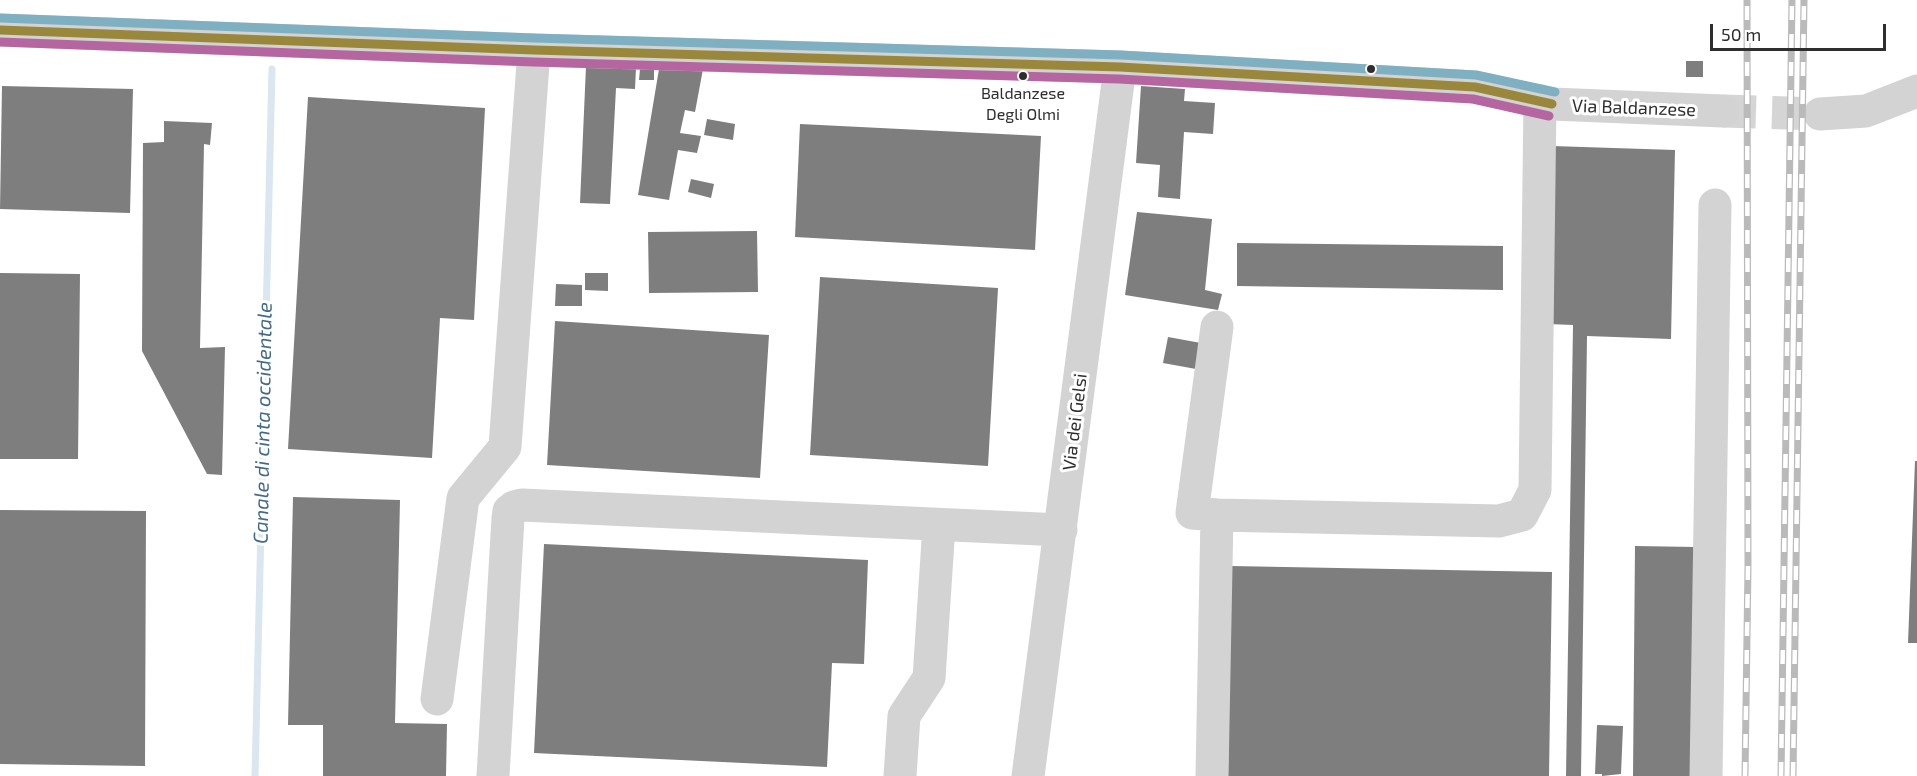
<!DOCTYPE html>
<style>
body{margin:0}
#map{position:relative;width:1917px;height:776px;overflow:hidden;background:#fff;font-family:"Exo 2",sans-serif}
canvas{display:block}
.scale{position:absolute;left:1710px;top:24px;width:176px;height:27px;box-sizing:border-box;border:3px solid #2e2e2e;border-top:0;padding-left:8px;font-size:18px;line-height:21px;white-space:nowrap;color:#2e2e2e;-webkit-text-stroke:4px #fff;paint-order:stroke}
</style>
<div id="map">
<canvas width="1917" height="776"></canvas>
<div class="scale">50 m</div>
</div>
<script>
const ctx = document.querySelector('canvas').getContext('2d');
ctx.lineJoin = 'round';
const poly = rows => new Path2D(rows.map(r => 'M' + r).join(''));
function stroke(path, color, width, dash) { ctx.strokeStyle = color; ctx.lineWidth = width; ctx.lineCap = dash ? 'butt' : 'round'; ctx.setLineDash(dash || []); ctx.stroke(path); }
function fill(path, color) { ctx.fillStyle = color; ctx.fill(path, 'evenodd'); }
function write(font, color, halo, rows, align = 'center') {
  ctx.font = font + ' "Exo 2",sans-serif'; ctx.lineWidth = 6; ctx.setLineDash([]); ctx.textBaseline = 'middle'; ctx.strokeStyle = halo; ctx.fillStyle = color; for (const [text, x, y, turn = 0] of rows) {
    ctx.save(); ctx.translate(x, y); ctx.rotate((+turn || 0) * Math.PI / 180); ctx.textAlign = isNaN(turn) ? turn : align; if (halo) ctx.strokeText(text, 0, 0); ctx.fillText(text, 0, 0); ctx.restore();
  }
}
const stream = poly([
 [255,776,272,69]
]);
const building = poly([
 [1686,61,1703,61,1703,77,1686,77],
 [586,66,636,68,635,89,616,88,610,204,580,203],
 [640,69,654,69,654,80,639,80],
 [659,69,703,69,695,112,685,110,680,133,701,136,697,153,678,150,669,200,638,195],
 [2,86,133,89,130,213,0,209],
 [1141,86,1185,89,1184,101,1215,103,1213,134,1184,132,1180,199,1158,197,1160,165,1136,163],
 [308,97,485,108,474,320,440,318,432,458,288,449],
 [707,119,735,124,733,140,704,135],
 [164,121,212,123,210,145,204,144,200,348,225,347,222,475,207,474,142,351,143,143,164,142],
 [800,124,1041,136,1035,250,795,237],
 [1552,146,1675,150,1671,339,1587,336,1581,776,1566,776,1573,325,1548,324],
 [691,179,714,184,711,198,688,192],
 [1137,212,1212,219,1205,290,1222,294,1218,310,1125,295],
 [757,231,758,292,649,293,648,232],
 [1237,243,1503,246,1503,290,1237,286],
 [0,273,80,274,78,459,0,459],
 [585,273,608,273,608,291,585,290],
 [820,277,998,288,988,466,810,455],
 [556,284,582,285,582,306,555,306],
 [555,321,769,335,760,478,547,465],
 [1168,337,1201,343,1196,369,1163,363],
 [1915,461,1917,461,1917,643,1908,643],
 [293,497,400,500,395,723,447,724,446,776,323,776,323,725,288,725],
 [0,510,146,511,145,766,0,764],
 [544,544,868,560,864,664,832,663,827,767,534,753],
 [1635,546,1696,547,1694,776,1633,776],
 [1231,566,1552,572,1549,776,1228,776],
 [1597,725,1623,726,1621,774,1602,776,1602,774,1595,774]
]);
const minorTunnel = poly([
 [1723,111,1820,114]
]);
const minor = poly([
 [0,30,534,50,1120,67,1475,87,1552,104,1723,111],
 [1820,114,1866,111,1917,91],
 [1217,327,1192,513,1217,515,1499,521,1522,515,1535,490,1540,101],
 [437,699,463,498,505,447,534,50],
 [493,776,508,518,509,511,514,507,522,505,1061,530],
 [900,776,904,716,929,678,939,525],
 [1028,776,1120,67],
 [1212,776,1217,515],
 [1706,776,1715,205]
]);
const rail = poly([
 [1745,776,1748,566,1747,0],
 [1781,776,1792,0],
 [1793,776,1804,0]
]);
const bus1 = poly([
 [0,30,534,50,1120,67,1475,87,1552,104]
]);
const bus2 = poly([
 [0,42,534,62,1119,79,1473,99,1549,116]
]);
const bus3 = poly([
 [0,18,534,38,1121,55,1476,75,1555,92]
]);
const markers = [
 [1371,69,5,"#2e2e2e"],
 [1023,76,5,"#2e2e2e"]
];
const busNames = [
 ["Baldanzese",1023,94],
 ["Degli Olmi",1023,115]
];
const streetNames = [
 ["Via Baldanzese",1634,108,2],
 ["Via dei Gelsi",1075,422,-83]
];
const waterNames = [
 ["Canale di cinta occidentale",263,423,-89]
];
stroke(stream, '#dae6f0', 7);
fill(building, '#7e7e7e');
stroke(minorTunnel, '#d5d5d5', 33, [33, 16]);
stroke(minor, '#d3d3d3', 33);
stroke(rail, '#bababa', 7);
stroke(rail, '#fff', 4.5, [14]);
stroke(bus1, '#99873c', 9);
stroke(bus2, '#b566a0', 9);
stroke(bus3, '#7fb0c2', 9);
for (const [x, y, r, color] of markers) { const dot = new Path2D(); dot.arc(x, y, r, 0, 2 * Math.PI); ctx.fillStyle = color; ctx.fill(dot); stroke(dot, '#fff', 2); }
write('16px', '#2e2e2e', '#fff', busNames);
write('18px', '#2e2e2e', '#fff', streetNames);
write('italic 20px', '#426b8a', '#fff', waterNames);
</script>
